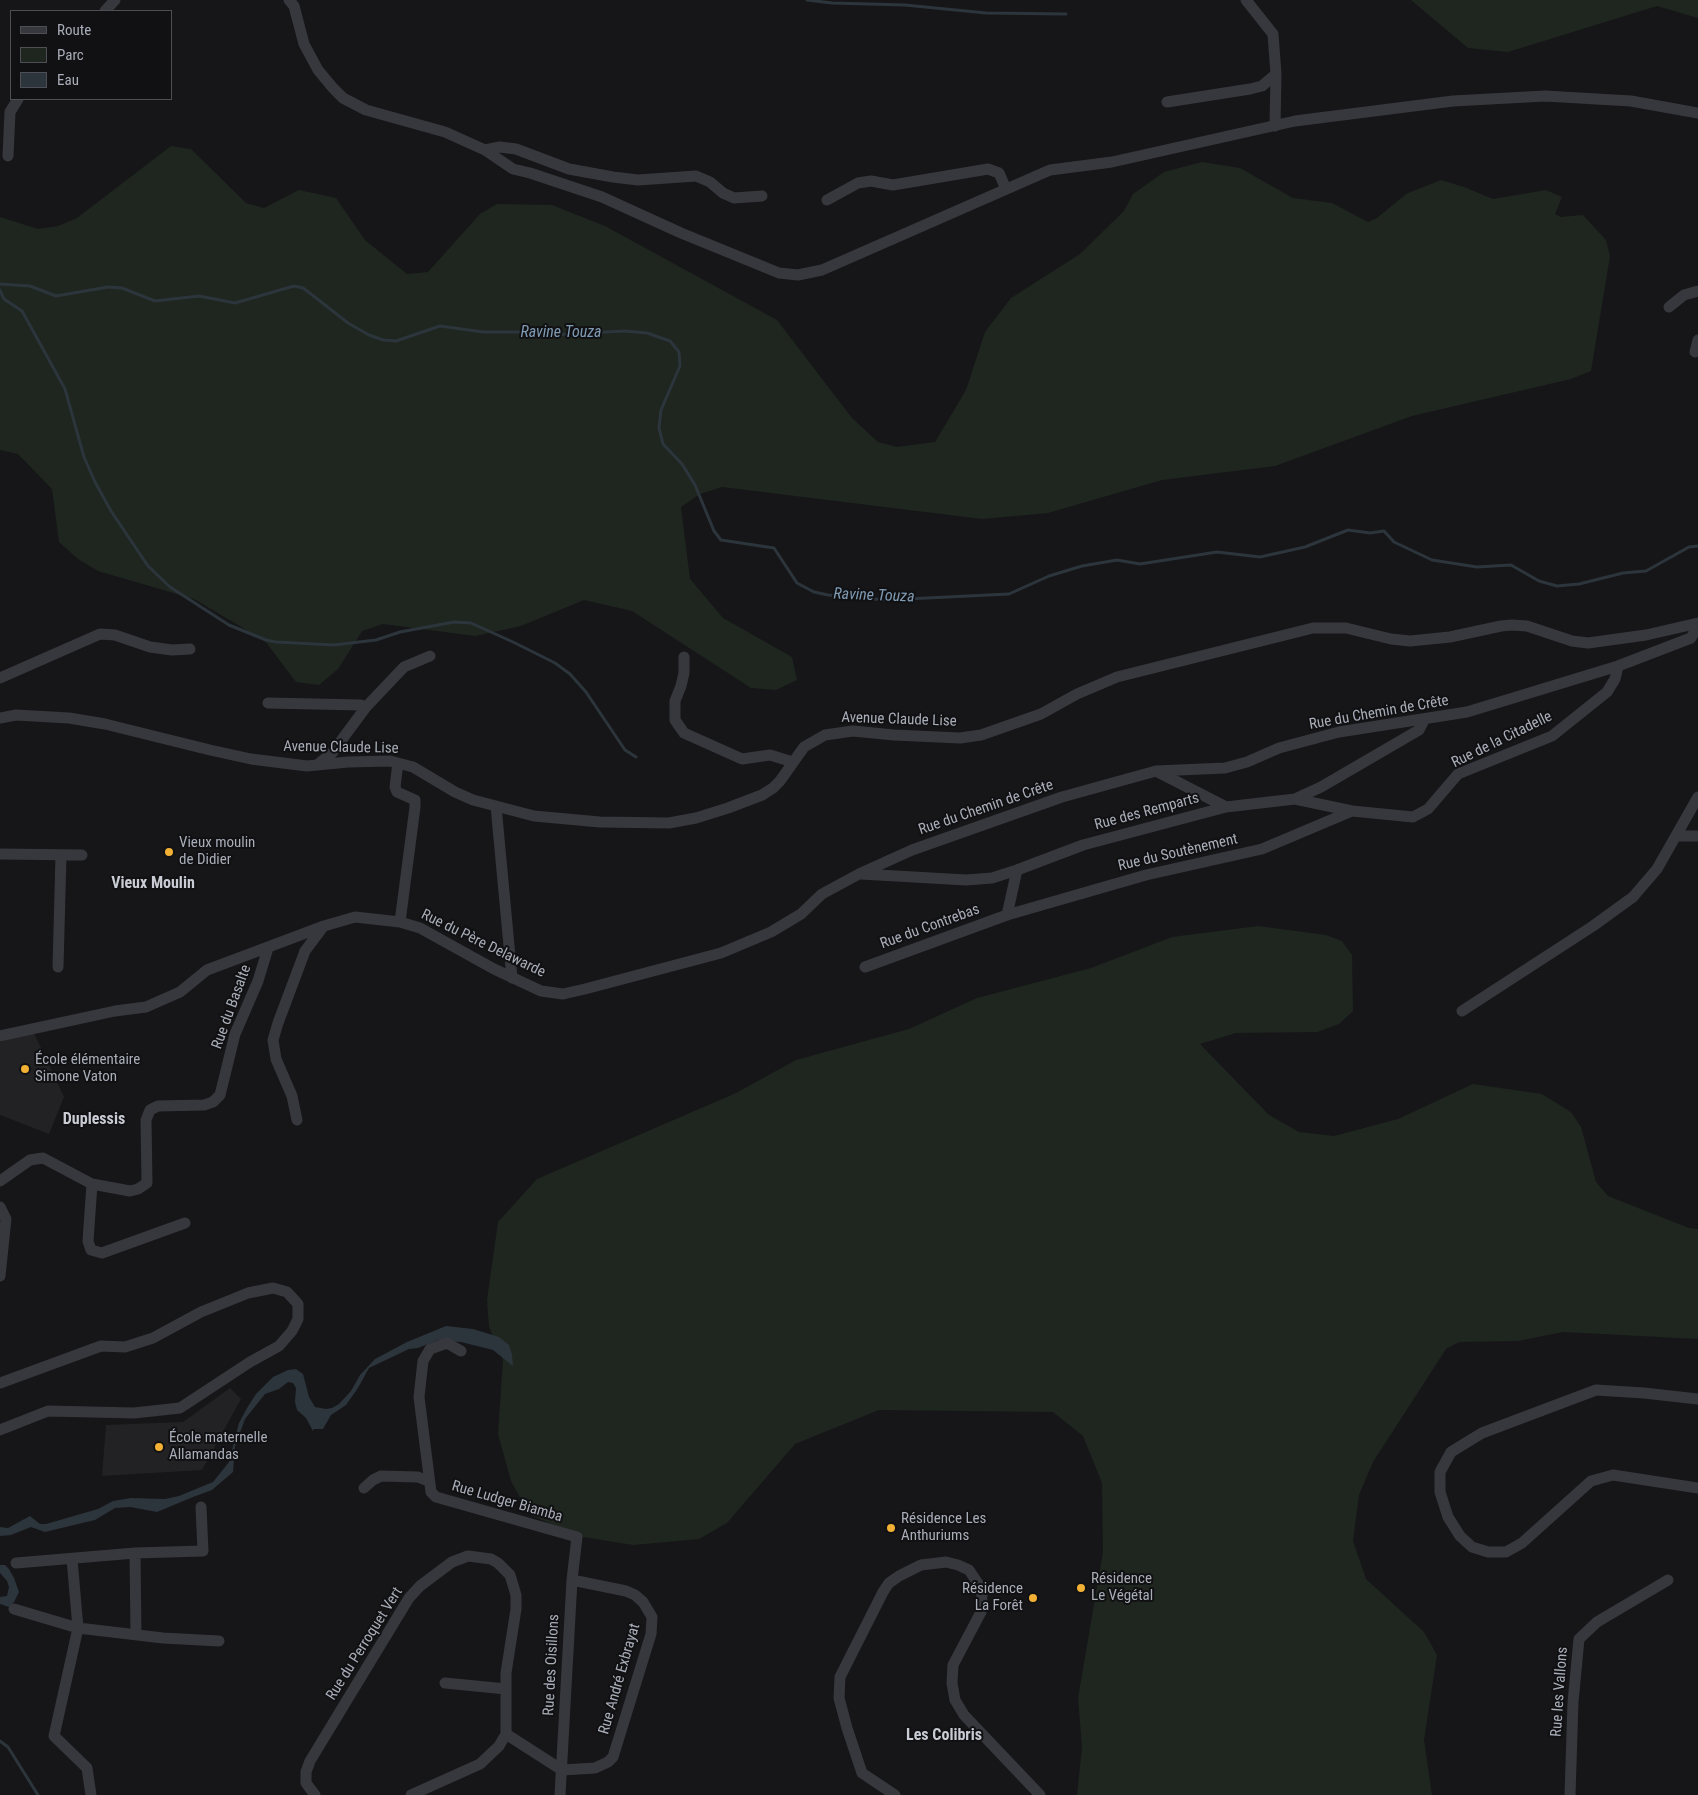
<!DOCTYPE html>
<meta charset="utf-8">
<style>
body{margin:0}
#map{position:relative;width:1698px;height:1795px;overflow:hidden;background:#161618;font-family:"Roboto Condensed",sans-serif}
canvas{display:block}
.legend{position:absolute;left:10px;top:10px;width:162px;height:90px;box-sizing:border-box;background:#111113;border:1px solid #4d4f55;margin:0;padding:6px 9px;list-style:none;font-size:15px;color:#a8adb8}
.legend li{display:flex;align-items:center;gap:10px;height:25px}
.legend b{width:25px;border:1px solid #4d4f55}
</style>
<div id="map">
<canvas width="1698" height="1795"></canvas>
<ul class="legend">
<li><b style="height:6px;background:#37383d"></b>Route</li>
<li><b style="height:14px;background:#1e261f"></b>Parc</li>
<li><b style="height:14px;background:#2c353c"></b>Eau</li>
</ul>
</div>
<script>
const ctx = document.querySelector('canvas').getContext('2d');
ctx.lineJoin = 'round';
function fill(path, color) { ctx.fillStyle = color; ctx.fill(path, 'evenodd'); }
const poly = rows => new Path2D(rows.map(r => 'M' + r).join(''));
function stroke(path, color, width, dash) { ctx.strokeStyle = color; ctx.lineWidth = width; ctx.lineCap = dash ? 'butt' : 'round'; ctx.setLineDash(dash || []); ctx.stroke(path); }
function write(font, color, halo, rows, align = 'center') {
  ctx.font = font + ' "Roboto Condensed",sans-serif'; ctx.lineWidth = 4; ctx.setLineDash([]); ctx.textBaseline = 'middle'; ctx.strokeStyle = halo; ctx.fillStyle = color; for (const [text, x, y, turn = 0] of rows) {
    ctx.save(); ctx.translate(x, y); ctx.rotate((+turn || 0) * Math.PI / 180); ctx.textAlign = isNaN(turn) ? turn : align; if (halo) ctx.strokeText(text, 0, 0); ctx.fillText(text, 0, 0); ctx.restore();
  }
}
const built = poly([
 [33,1031,64,1097,49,1134,0,1115,0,1042,4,1039],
 [230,1388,241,1399,202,1470,102,1476,106,1425,183,1422]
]);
const green = poly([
 [1411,0,1698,0,1698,18,1657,6,1508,52,1468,48],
 [171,146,191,149,246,203,264,208,299,190,336,198,365,240,407,274,428,272,480,214,497,204,552,205,605,226,777,320,852,418,878,442,897,447,935,442,966,390,985,332,1011,298,1080,254,1124,211,1133,194,1164,172,1202,162,1240,168,1293,198,1332,203,1368,222,1377,218,1406,194,1441,180,1464,187,1493,199,1546,190,1562,197,1555,214,1561,217,1583,215,1606,240,1610,256,1591,371,1571,379,1412,416,1275,466,1162,480,1048,513,982,519,722,487,700,494,681,507,690,579,723,618,792,657,797,680,776,690,751,688,632,611,584,600,521,626,475,636,383,624,362,631,338,669,319,685,296,682,265,641,194,599,98,571,78,559,59,542,52,489,18,454,0,450,0,217,38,229,58,226,77,218],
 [1258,926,1326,935,1342,941,1352,955,1353,1011,1339,1024,1317,1032,1236,1033,1200,1044,1269,1115,1299,1132,1334,1136,1398,1119,1473,1084,1542,1094,1571,1112,1581,1127,1596,1182,1608,1196,1689,1228,1698,1229,1698,1339,1563,1332,1518,1341,1459,1342,1446,1349,1373,1462,1359,1495,1353,1541,1366,1579,1424,1632,1437,1655,1424,1740,1432,1795,1077,1795,1082,1747,1078,1698,1103,1552,1102,1483,1083,1436,1053,1412,879,1410,795,1444,727,1523,699,1539,633,1545,577,1536,529,1514,511,1481,498,1434,503,1360,489,1327,487,1300,498,1222,537,1179,736,1093,796,1060,909,1029,977,998,1091,968,1172,937]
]);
const water = poly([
 [446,1326,473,1329,499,1337,509,1345,512,1355,513,1366,493,1350,461,1342,438,1340,418,1348,409,1349,369,1368,358,1388,346,1405,331,1415,323,1429,314,1429,313,1431,306,1418,297,1410,295,1402,296,1388,293,1383,288,1382,279,1389,265,1394,245,1419,235,1446,233,1472,212,1490,193,1497,157,1512,130,1507,115,1508,95,1520,45,1532,31,1527,11,1535,0,1536,0,1527,8,1528,30,1516,40,1524,46,1524,98,1509,113,1501,131,1498,165,1499,179,1496,213,1482,229,1462,239,1423,247,1408,256,1394,273,1377,288,1370,296,1369,303,1374,309,1397,315,1407,326,1409,332,1408,339,1404,351,1391,360,1375,375,1359,407,1342],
 [0,1565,5,1565,9,1569,14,1578,19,1592,14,1602,9,1607,0,1604,0,1597,7,1596,9,1587,7,1581,0,1573]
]);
const stream = poly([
 [807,0,832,3,905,5,986,13,1066,14],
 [0,284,30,286,56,296,108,287,122,288,155,301,199,296,235,303,294,286,303,288,311,294,348,323,369,335,383,340,396,341,440,326,483,332,518,332,549,335,625,331,647,333,670,341,679,352,680,366,661,410,659,428,663,444,682,464,695,485,714,531,721,540,774,548,797,583,814,592,828,595,886,600,1009,594,1049,576,1082,566,1117,560,1140,564,1217,552,1260,557,1305,547,1348,530,1370,533,1384,531,1394,542,1432,560,1477,567,1511,565,1539,581,1557,586,1579,584,1623,573,1646,571,1689,547,1698,546],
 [0,290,4,299,22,311,65,389,84,457,95,482,111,511,148,566,170,587,229,625,266,640,276,642,334,645,376,640,400,632,454,622,471,623,513,642,555,663,570,674,586,692,625,750,636,757],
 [0,1741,8,1747,38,1795]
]);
const minor = poly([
 [289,0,294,6,304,44,318,70,333,88,343,98,366,110,445,132,485,150,513,169,530,173,602,197,681,233,779,273,798,275,822,270,1050,170,1112,162,1295,121,1453,101,1545,96,1631,101,1698,113],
 [1246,0,1273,34,1276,74,1275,126],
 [105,11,115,0],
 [1167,102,1250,89,1262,86,1276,74],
 [485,150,500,147,516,149,569,169,613,177,638,180,696,176,710,182,723,193,734,198,762,196],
 [8,156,10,112,18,99],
 [827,200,858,183,871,181,893,185,988,169,999,173,1006,189],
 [1669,307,1684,295,1698,291],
 [1695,352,1698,340],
 [684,657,684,673,681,686,675,701,675,720,684,733,742,759,770,755,793,762],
 [0,678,100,634,115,635,150,647,172,650,190,649],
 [268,703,361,705,366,707,332,753,318,764],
 [366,707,404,667,430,656],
 [0,718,16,715,69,718,105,724,210,750,251,759,307,766,348,762,390,761,413,767,455,792,473,800,534,816,600,822,669,823,696,818,728,808,762,795,773,788,780,781,804,747,825,735,853,731,894,735,960,738,981,735,1041,714,1077,694,1117,677,1313,628,1346,628,1391,639,1410,641,1450,637,1501,626,1512,625,1527,626,1572,641,1588,643,1646,635,1698,623],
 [398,763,395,787,397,792,415,800,415,807,400,922],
 [1158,772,1226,807],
 [1295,799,1352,811,1413,817,1428,809,1458,774,1552,736,1607,692,1615,679,1618,666],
 [496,806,512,978],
 [1676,836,1698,836],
 [0,854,82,855],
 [861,874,966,880,992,878,1017,870,1083,845,1226,807,1295,799,1321,787,1419,730,1424,720],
 [1007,915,1017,870],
 [58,967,61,855],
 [865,967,1007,915,1146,875,1262,849,1352,811],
 [1462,1011,1593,926,1633,897,1657,869,1698,797],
 [0,1036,115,1011,146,1007,180,992,207,970,324,926,355,917,400,922,420,928,494,969,541,991,563,994,585,989,721,953,771,932,801,914,822,894,859,874,912,850,1062,797,1156,771,1225,768,1247,762,1279,748,1339,732,1467,712,1618,666,1691,638,1698,625],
 [297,1120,292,1096,276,1059,273,1040,278,1023,305,951,323,927],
 [0,1181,30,1160,43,1158,92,1184,130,1191,138,1189,147,1183,146,1120,150,1110,158,1106,204,1105,213,1102,220,1095,235,1034,258,981,268,948],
 [92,1184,88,1241,91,1250,102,1253,185,1223],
 [0,1207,6,1219,0,1276],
 [461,1351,447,1343,430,1349,423,1361,419,1397,431,1492,436,1497,577,1537,572,1580,560,1795],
 [0,1383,101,1346,125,1347,153,1338,201,1312,248,1293,273,1288,287,1292,298,1304,298,1319,292,1331,279,1346,250,1362,180,1408,134,1413,48,1411,0,1430],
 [1698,1399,1644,1393,1596,1390,1482,1433,1451,1452,1440,1472,1440,1492,1448,1517,1460,1536,1472,1547,1488,1552,1506,1552,1522,1543,1591,1481,1613,1475,1698,1488],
 [364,1488,373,1480,381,1476,418,1477,428,1481],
 [135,1553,136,1634],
 [72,1559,78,1628,54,1736,87,1768,91,1795],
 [16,1563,135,1553,203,1551,201,1507],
 [14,1609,78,1628,163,1638,219,1641],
 [445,1683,506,1689],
 [506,1734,562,1770,595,1768,608,1762,613,1757,651,1634,652,1617,643,1602,635,1595,626,1591,572,1580],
 [315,1795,306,1783,306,1772,310,1761,409,1598,420,1586,452,1562,468,1556,491,1559,498,1563,510,1575,516,1595,516,1609,506,1673,506,1734,499,1746,480,1764,411,1795],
 [895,1795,862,1773,847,1728,839,1698,840,1677,883,1592,889,1583,899,1576,921,1565,946,1562,958,1565,969,1570,979,1585,982,1595,981,1612,953,1665,952,1683,955,1700,964,1715,1040,1795],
 [1570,1795,1573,1702,1579,1639,1597,1622,1668,1580]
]);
const markers = [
 [169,852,5,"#f2b134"],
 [25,1069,5,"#f2b134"],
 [159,1447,5,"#f2b134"],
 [891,1528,5,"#f2b134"],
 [1081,1588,5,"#f2b134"],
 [1033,1598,5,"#f2b134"]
];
const streetNames = [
 ["Rue du Chemin de Crête",1379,713,-10],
 ["Avenue Claude Lise",899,720,2],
 ["Rue de la Citadelle",1502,740,-26],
 ["Avenue Claude Lise",341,748,1],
 ["Rue du Chemin de Crête",986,808,-19],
 ["Rue des Remparts",1147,812,-15],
 ["Rue du Soutènement",1178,853,-13],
 ["Rue du Contrebas",930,927,-20],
 ["Rue du Père Delawarde",483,944,26],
 ["Rue du Basalte",232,1007,-70],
 ["Rue Ludger Biamba",507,1502,16],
 ["Rue du Perroquet Vert",365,1644,-58],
 ["Rue des Oisillons",552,1665,-87],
 ["Rue André Exbrayat",620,1679,-74],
 ["Rue les Vallons",1560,1692,-86]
];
const poiNames = [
 ["Vieux moulin",179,843],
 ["de Didier",179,860],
 ["École élémentaire",35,1060],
 ["Simone Vaton",35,1077],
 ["École maternelle",169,1438],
 ["Allamandas",169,1455],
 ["Résidence Les",901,1519],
 ["Anthuriums",901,1536],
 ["Résidence",1091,1579],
 ["Le Végétal",1091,1596],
 ["Résidence",1023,1589,"right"],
 ["La Forêt",1023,1606,"right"]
];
const waterNames = [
 ["Ravine Touza",561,333],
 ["Ravine Touza",874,596,2]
];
const neighbourhoodNames = [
 ["Vieux Moulin",153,884],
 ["Duplessis",94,1120],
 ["Les Colibris",944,1736]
];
fill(built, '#222225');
fill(green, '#1e261f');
fill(water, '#2c353c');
stroke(stream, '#2c353c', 3);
stroke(minor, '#37383d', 11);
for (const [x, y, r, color] of markers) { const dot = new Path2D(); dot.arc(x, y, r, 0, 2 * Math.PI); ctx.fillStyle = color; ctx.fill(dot); stroke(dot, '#111113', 2); }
write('15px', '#a8adb8', '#111113', streetNames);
write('15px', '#a8adb8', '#111113', poiNames, 'left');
write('italic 16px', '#7f9bb3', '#111113', waterNames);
write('bold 16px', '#c9ccd4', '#111113', neighbourhoodNames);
</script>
